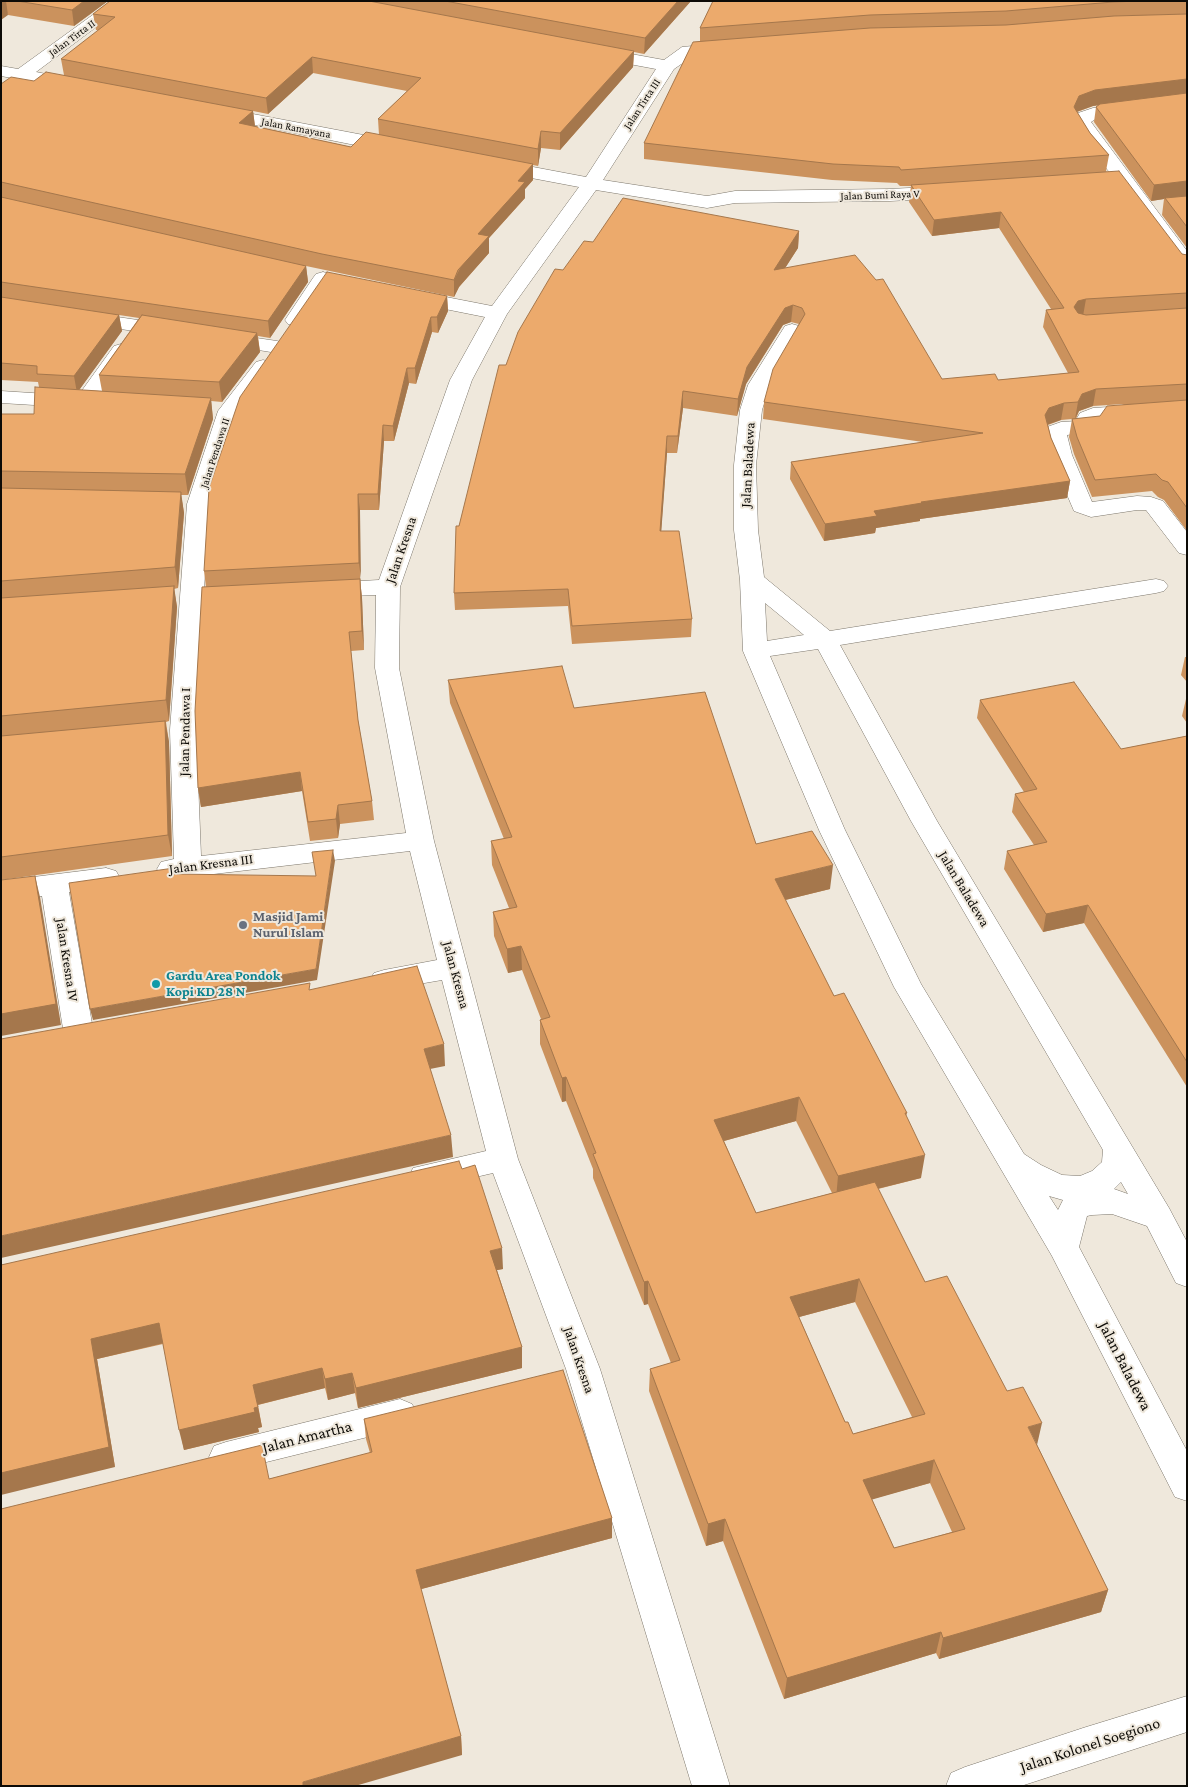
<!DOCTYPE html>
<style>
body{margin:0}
#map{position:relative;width:1188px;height:1787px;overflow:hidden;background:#efe8dc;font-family:"Crimson Pro",serif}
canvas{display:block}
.frame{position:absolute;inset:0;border:2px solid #0d0b07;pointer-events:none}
</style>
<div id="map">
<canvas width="1188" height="1787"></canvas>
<div class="frame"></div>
</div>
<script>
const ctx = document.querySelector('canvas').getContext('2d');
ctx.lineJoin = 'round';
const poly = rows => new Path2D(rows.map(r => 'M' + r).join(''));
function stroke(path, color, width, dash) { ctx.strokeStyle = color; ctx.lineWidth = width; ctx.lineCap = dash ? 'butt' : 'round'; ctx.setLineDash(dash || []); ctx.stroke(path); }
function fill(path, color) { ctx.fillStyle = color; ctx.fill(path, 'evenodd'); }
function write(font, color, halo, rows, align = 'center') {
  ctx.font = font + ' "Crimson Pro",serif'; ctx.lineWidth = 4; ctx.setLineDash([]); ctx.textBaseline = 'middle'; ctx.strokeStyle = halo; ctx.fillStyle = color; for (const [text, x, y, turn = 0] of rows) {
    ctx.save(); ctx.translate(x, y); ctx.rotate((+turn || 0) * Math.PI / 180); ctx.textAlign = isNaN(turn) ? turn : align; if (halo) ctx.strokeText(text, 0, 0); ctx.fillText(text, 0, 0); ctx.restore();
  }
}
const minor = poly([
 [112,1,131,1,36,72,82,81,85,85,82,89,76,90,1,76,1,66,18,69,112,1],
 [726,43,732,44,735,48,732,52,693,56,674,69,603,180,707,196,735,191,890,189,947,186,954,188,957,192,954,196,947,198,890,201,735,203,707,208,596,190,507,314,472,380,400,587,399,668,434,841,518,1159,600,1369,730,1786,692,1786,566,1369,493,1173,424,1189,413,1186,409,1177,413,1168,486,1151,442,980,384,990,374,987,370,980,374,973,384,970,437,960,410,851,171,879,161,876,157,869,161,862,174,859,170,730,187,504,218,411,256,362,263,360,270,362,274,366,240,412,209,504,196,730,201,856,406,833,375,668,376,595,325,597,317,595,313,590,317,585,325,583,379,580,450,380,485,317,410,302,403,300,400,296,403,292,410,290,492,306,579,187,489,170,487,166,489,162,496,160,586,177,656,69,592,57,589,53,592,49,598,48,664,60,682,47,726,43],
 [1187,96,1187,106,1097,118,1091,122,1187,251,1187,271,1180,269,1120,190,1112,175,1089,148,1073,122,1078,113,1093,108,1187,96],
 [216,107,395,141,402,143,404,147,402,151,395,153,210,116,207,112,210,108,216,107],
 [323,272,330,274,333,278,305,320,302,324,295,326,288,324,285,320,313,278,316,274,323,272],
 [83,312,172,325,179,327,182,331,179,335,172,337,76,322,73,318,76,314,83,312],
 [792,324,799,326,802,330,770,385,762,410,756,465,758,530,764,577,830,631,1156,579,1164,581,1168,586,1164,591,1156,593,840,645,937,821,1169,1208,1187,1242,1187,1287,1176,1283,1147,1226,1112,1214,1092,1215,1087,1216,1079,1247,1187,1451,1187,1501,1175,1497,1052,1256,894,987,819,830,743,651,740,580,734,530,734,465,740,410,748,385,785,326,792,324],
 [765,603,804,635,767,641,765,603],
 [818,649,911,821,1103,1150,1102,1162,1092,1171,1080,1176,1062,1175,1041,1165,1024,1154,921,984,845,830,770,656,818,649],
 [1121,1182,1128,1194,1114,1189,1121,1182],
 [1049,1196,1063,1200,1058,1210,1049,1196],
 [222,333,277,341,284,343,287,347,284,351,277,353,215,343,212,339,215,335,222,333],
 [121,344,128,346,131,350,92,407,84,408,1,403,1,391,78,396,114,346,121,344],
 [1187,402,1187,415,1100,421,1102,424,1097,431,1067,435,1072,455,1092,502,1137,496,1151,497,1163,501,1187,532,1187,555,1179,553,1146,510,1137,510,1091,517,1074,511,1050,455,1044,432,1047,427,1061,422,1078,421,1077,418,1080,413,1093,408,1187,402],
 [106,868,116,871,120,878,116,885,69,892,94,1035,89,1043,79,1046,69,1043,64,1035,42,896,1,901,1,881,106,868],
 [400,1399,412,1404,417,1414,412,1424,400,1429,226,1472,214,1468,209,1457,214,1446,226,1442,400,1399]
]);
const major = poly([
 [1187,1696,1187,1732,1021,1786,946,1786,951,1773,965,1767,1083,1728,1187,1696]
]);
const wall = poly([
 [1,1,108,1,74,26,8,15],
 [110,1,691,1,644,54,634,52,633,67,560,150,541,148,538,166,533,165,533,180,525,189,525,198,489,238,489,253,459,287,454,297,306,266,308,282,270,338,258,336,260,352,222,402,211,401,213,419,188,495,181,495,184,513,178,588,174,589,177,607,169,721,166,722,169,742,172,856,1,880,1,414,34,414,39,387,38,382,1,380,1,84,34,81,64,75,61,59,99,30,96,30,93,14],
 [313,73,407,91,378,119,379,135,351,147,255,126,253,111,268,114],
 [119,315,139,318,99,375,102,391,79,390,122,331],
 [713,1,1187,1,1187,248,1162,215,1164,199,1151,201,1094,122,1096,107,1098,105,1093,106,1077,112,1090,133,1109,155,1106,171,1182,254,1187,255,1187,531,1164,500,1158,497,1152,491,1092,497,1074,454,1069,437,1072,419,1061,420,1048,425,1051,438,1070,481,1067,498,920,519,920,521,876,528,875,533,824,541,790,479,791,462,923,442,763,419,764,402,799,324,791,322,783,325,746,384,737,416,683,408,677,453,667,453,661,531,692,619,691,637,572,644,568,606,455,610,454,593,459,526,506,365,563,270,593,242,799,231,798,248,785,268,942,379,998,380,1068,373,1043,327,1046,310,1051,309,999,228,932,236,909,202,911,186,900,186,897,183,832,180,644,159,644,143,700,42,700,28],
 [1124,404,1100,416,1076,419,1079,411,1093,406],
 [447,296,448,311,438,333,432,332,416,384,409,383,394,441,384,441,379,510,360,510,360,579,362,598,364,650,351,651,358,720,372,801,374,820,340,824,338,838,310,841,302,791,201,807,198,788,206,587,204,571],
 [1185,657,1187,657,1187,682,1181,675],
 [448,680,574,708,756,844,830,889,785,900,834,996,907,1113,906,1117,921,1178,878,1189,925,1282,1007,1391,1037,1445,1108,1590,1101,1612,939,1659,936,1653,784,1699,723,1541,706,1546,649,1391,650,1369,671,1363,648,1304,644,1305,593,1178,593,1169,566,1101,562,1102,540,1044,540,1020,541,1019,522,970,508,973,494,936,493,912,509,908,492,865,491,841,504,839,450,703],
 [796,1121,832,1193,756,1213,724,1141],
 [855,1302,912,1417,853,1434,845,1422,799,1317],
 [930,1483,952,1532,894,1548,872,1499],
 [1186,699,1187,699,1187,723,1182,716],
 [980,700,1121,749,1187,736,1187,1087,1084,923,1043,932,1004,869,1007,851,1034,845,1012,812,1015,794,1024,792,977,718],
 [462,1169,503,1269,497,1270,522,1347,522,1368,358,1408,355,1393,328,1400,325,1388,258,1405,262,1427,258,1428,259,1432,184,1450,163,1344,97,1359,115,1467,1,1265],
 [364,1419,612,1518,612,1538,421,1589,461,1736,462,1755,269,1479,370,1453,366,1439]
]);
const shadedWall = poly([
 [3,1,6,1,8,15,1,20,1,2],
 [84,1,108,1,74,26,72,10],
 [678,1,691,1,644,54,645,38],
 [634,51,633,67,560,150,560,133],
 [312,57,313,73,268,114,266,98],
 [1187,79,1187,94,1093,106,1076,112,1074,107,1079,96,1095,90],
 [253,111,255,127,239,123],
 [541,131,541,148,538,166,538,149],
 [533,164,533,180,525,189,525,198,489,238,489,253,459,287,454,297,454,280,478,234,518,181],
 [1187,181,1187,197,1165,198,1164,199,1151,201,1154,185],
 [1001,212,999,228,932,236,934,220],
 [799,231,798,248,773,287,774,270],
 [306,266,308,282,270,338,268,321],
 [447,296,448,311,438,333,437,317],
 [1086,299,1083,316,1071,324,1074,307,1078,301],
 [793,305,791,322,783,325,746,384,737,416,738,399,747,367,785,308],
 [119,315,122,331,77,393,74,376],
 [431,317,432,332,416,384,415,368],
 [257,333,260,352,222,402,219,382],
 [407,368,409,383,394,441,393,426],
 [1096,389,1093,406,1079,411,1075,419,1078,402,1082,394],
 [683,391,683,408,677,453,678,436],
 [211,398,213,419,188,495,185,474],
 [1064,403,1061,420,1046,425,1045,415,1049,408],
 [383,425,384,441,379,510,378,494],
 [667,436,667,453,660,549,660,531],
 [1070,481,1067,498,920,519,920,521,876,528,875,533,824,541,825,524,874,511,921,502],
 [181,492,184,513,178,588,175,567],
 [358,494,360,510,361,579,359,563],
 [360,579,362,598,364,650,362,631],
 [174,586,177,607,169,721,166,700],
 [165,721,169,742,172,856,168,835],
 [300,772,302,791,201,807,198,788],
 [338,805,340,824,338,838,336,819],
 [333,850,335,861,317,980,93,1020,90,1009,316,969],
 [833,865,830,889,773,903,775,879],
 [35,876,40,897,61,1025,1,1036,1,1014],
 [1088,905,1084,923,1043,932,1046,914],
 [521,946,522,970,508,973,507,949],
 [444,1044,445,1066,425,1070,424,1049],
 [566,1077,566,1101,562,1102,562,1078],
 [799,1097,796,1121,713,1144,714,1120],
 [451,1135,453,1157,1,1258,1,1236],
 [925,1155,921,1178,836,1199,838,1176],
 [502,1248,503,1269,492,1271,490,1251],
 [859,1279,855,1302,788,1320,790,1297],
 [648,1281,648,1304,644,1305,644,1282],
 [159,1323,164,1343,97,1359,115,1467,1,1495,1,1473,91,1339],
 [522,1347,522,1368,358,1408,356,1388],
 [322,1368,325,1388,257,1405,253,1385],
 [352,1373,355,1393,328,1400,325,1379],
 [258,1407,262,1427,258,1428,259,1432,184,1450,179,1430],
 [1042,1423,1037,1445,1028,1427],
 [934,1460,930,1483,860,1503,863,1480],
 [612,1518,612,1538,418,1590,416,1570],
 [725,1519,723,1541,706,1546,708,1524],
 [1108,1590,1101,1612,939,1659,943,1638],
 [941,1632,936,1653,784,1699,787,1678],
 [461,1736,462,1755,355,1786,303,1786,303,1782]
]);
const building = poly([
 [17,1,84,1,72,10,17,1],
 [110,1,369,1,634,51,560,133,541,131,538,149,378,119,421,78,312,57,266,98,61,59,115,17,93,14,110,1],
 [445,1,678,1,645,38,445,1],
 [713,1,1139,1,1113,2,1006,11,870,15,700,28,713,1],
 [1187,14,1187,79,1095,90,1079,96,1074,107,1090,133,1109,155,901,170,899,167,833,164,644,143,693,42,870,28,1006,25,1114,16,1187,14],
 [46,72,253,111,239,123,351,147,366,132,533,164,518,181,525,182,478,234,489,236,458,270,454,280,322,254,1,182,1,84,11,77,34,81,46,72],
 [1187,93,1187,181,1154,185,1096,107,1100,104,1187,93],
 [1119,171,1182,254,1187,255,1187,293,1086,299,1078,301,1074,307,1078,313,1086,315,1187,308,1187,384,1096,389,1082,394,1078,402,1064,403,1049,408,1045,415,1051,438,1070,481,921,502,922,503,874,511,877,516,825,524,791,462,983,433,764,402,773,369,805,314,802,308,793,305,785,308,747,367,738,399,683,391,678,436,667,436,660,531,679,531,692,619,572,626,568,589,454,593,456,526,459,526,499,365,506,365,518,332,555,269,563,270,584,241,593,242,623,198,799,231,774,270,855,255,876,280,883,279,942,379,995,374,998,380,1079,372,1046,310,1064,308,1001,212,934,220,911,185,1119,171],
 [1187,196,1187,227,1165,198,1187,196],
 [1,197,306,266,268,321,1,282,1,197],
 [327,272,447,296,437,317,431,317,415,368,407,368,393,426,383,425,378,494,358,494,359,563,204,571,209,488,240,397,327,272],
 [1,297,119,315,74,376,37,374,37,366,1,363,1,297],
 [142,315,257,333,219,382,99,375,142,315],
 [35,387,211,398,185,474,1,471,1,414,34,414,35,387],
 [1187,400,1187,508,1168,482,1162,480,1156,474,1095,480,1077,437,1072,419,1100,416,1107,406,1187,400],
 [1,488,181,492,175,567,1,581,1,488],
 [360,579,362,631,349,632,358,720,372,801,338,805,336,819,308,822,300,772,198,788,195,711,202,587,360,579],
 [174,586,166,700,1,716,1,598,174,586],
 [562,666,574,708,705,692,756,844,812,831,833,865,775,879,834,996,844,993,907,1113,905,1113,925,1155,838,1176,799,1097,714,1120,756,1213,875,1182,925,1282,947,1276,1007,1391,1023,1387,1042,1423,1028,1427,1108,1590,943,1638,941,1632,787,1678,725,1519,708,1524,650,1369,680,1360,648,1281,644,1282,593,1154,596,1153,566,1077,562,1078,540,1020,550,1017,521,946,507,949,493,912,517,907,491,841,512,837,448,680,562,666],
 [859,1279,925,1414,853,1434,848,1422,845,1422,790,1297,859,1279],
 [934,1460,965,1529,894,1548,863,1480,934,1460],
 [1074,682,1121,749,1187,736,1187,1062,1088,905,1046,914,1007,851,1047,842,1015,794,1037,789,980,700,1074,682],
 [165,721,168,835,1,857,1,736,165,721],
 [333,850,316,969,90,1009,69,883,174,868,174,874,316,876,312,852,333,850],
 [35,876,56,1004,1,1014,1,880,35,876],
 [417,966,444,1044,424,1049,451,1135,1,1236,1,1039,310,983,309,990,417,966],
 [459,1161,462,1169,475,1165,502,1248,490,1251,522,1347,356,1388,352,1373,325,1379,322,1368,253,1385,258,1407,254,1408,255,1412,179,1430,159,1323,91,1339,109,1447,1,1473,1,1265,459,1161],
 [563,1370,612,1518,416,1570,461,1736,303,1782,303,1786,1,1786,1,1509,262,1445,269,1479,372,1452,364,1419,563,1370]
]);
const markers = [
 [243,925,5,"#6b7280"],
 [156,984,5,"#0f9aa8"]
];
const farStreetnames = [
 ["Jalan Tirta II",72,38,-36],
 ["Jalan Tirta III",642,104,-57],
 ["Jalan Ramayana",296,128,11],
 ["Jalan Bumi Raya V",880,195,-2],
 ["Jalan Pendawa II",215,453,-72]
];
const streetNames = [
 ["Jalan Baladewa",748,465,-87],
 ["Jalan Kresna",401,550,-71],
 ["Jalan Pendawa I",185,732,-89],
 ["Jalan Kresna III",211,864,-7],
 ["Jalan Baladewa",964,889,59],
 ["Jalan Kresna IV",67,960,81],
 ["Jalan Kresna",456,975,75],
 ["Jalan Kresna",579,1360,71]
];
const worshipNames = [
 ["Masjid Jami",253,917],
 ["Nurul Islam",253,933]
];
const cultureNames = [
 ["Gardu Area Pondok",166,976],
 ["Kopi KD 28 N",166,992]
];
const nearStreetnames = [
 ["Jalan Baladewa",1125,1366,63],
 ["Jalan Amartha",307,1437,-14],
 ["Jalan Kolonel Soegiono",1090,1745,-18]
];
stroke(minor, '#7c766b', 1);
stroke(major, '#7c766b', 1);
fill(minor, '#fff');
fill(major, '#fff');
fill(wall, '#cb925d');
fill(shadedWall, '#a5774c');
fill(building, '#ecaa6c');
stroke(building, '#a5774c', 1);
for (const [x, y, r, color] of markers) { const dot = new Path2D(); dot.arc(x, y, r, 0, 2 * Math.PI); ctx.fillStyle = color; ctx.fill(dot); stroke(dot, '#efe8dc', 2); }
write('11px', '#0d0b07', '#efe8dc', farStreetnames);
write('14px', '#0d0b07', '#efe8dc', streetNames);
write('bold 14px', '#5b616d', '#efe8dc', worshipNames, 'left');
write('bold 14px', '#0d838f', '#efe8dc', cultureNames, 'left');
write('16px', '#0d0b07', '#efe8dc', nearStreetnames);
</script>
